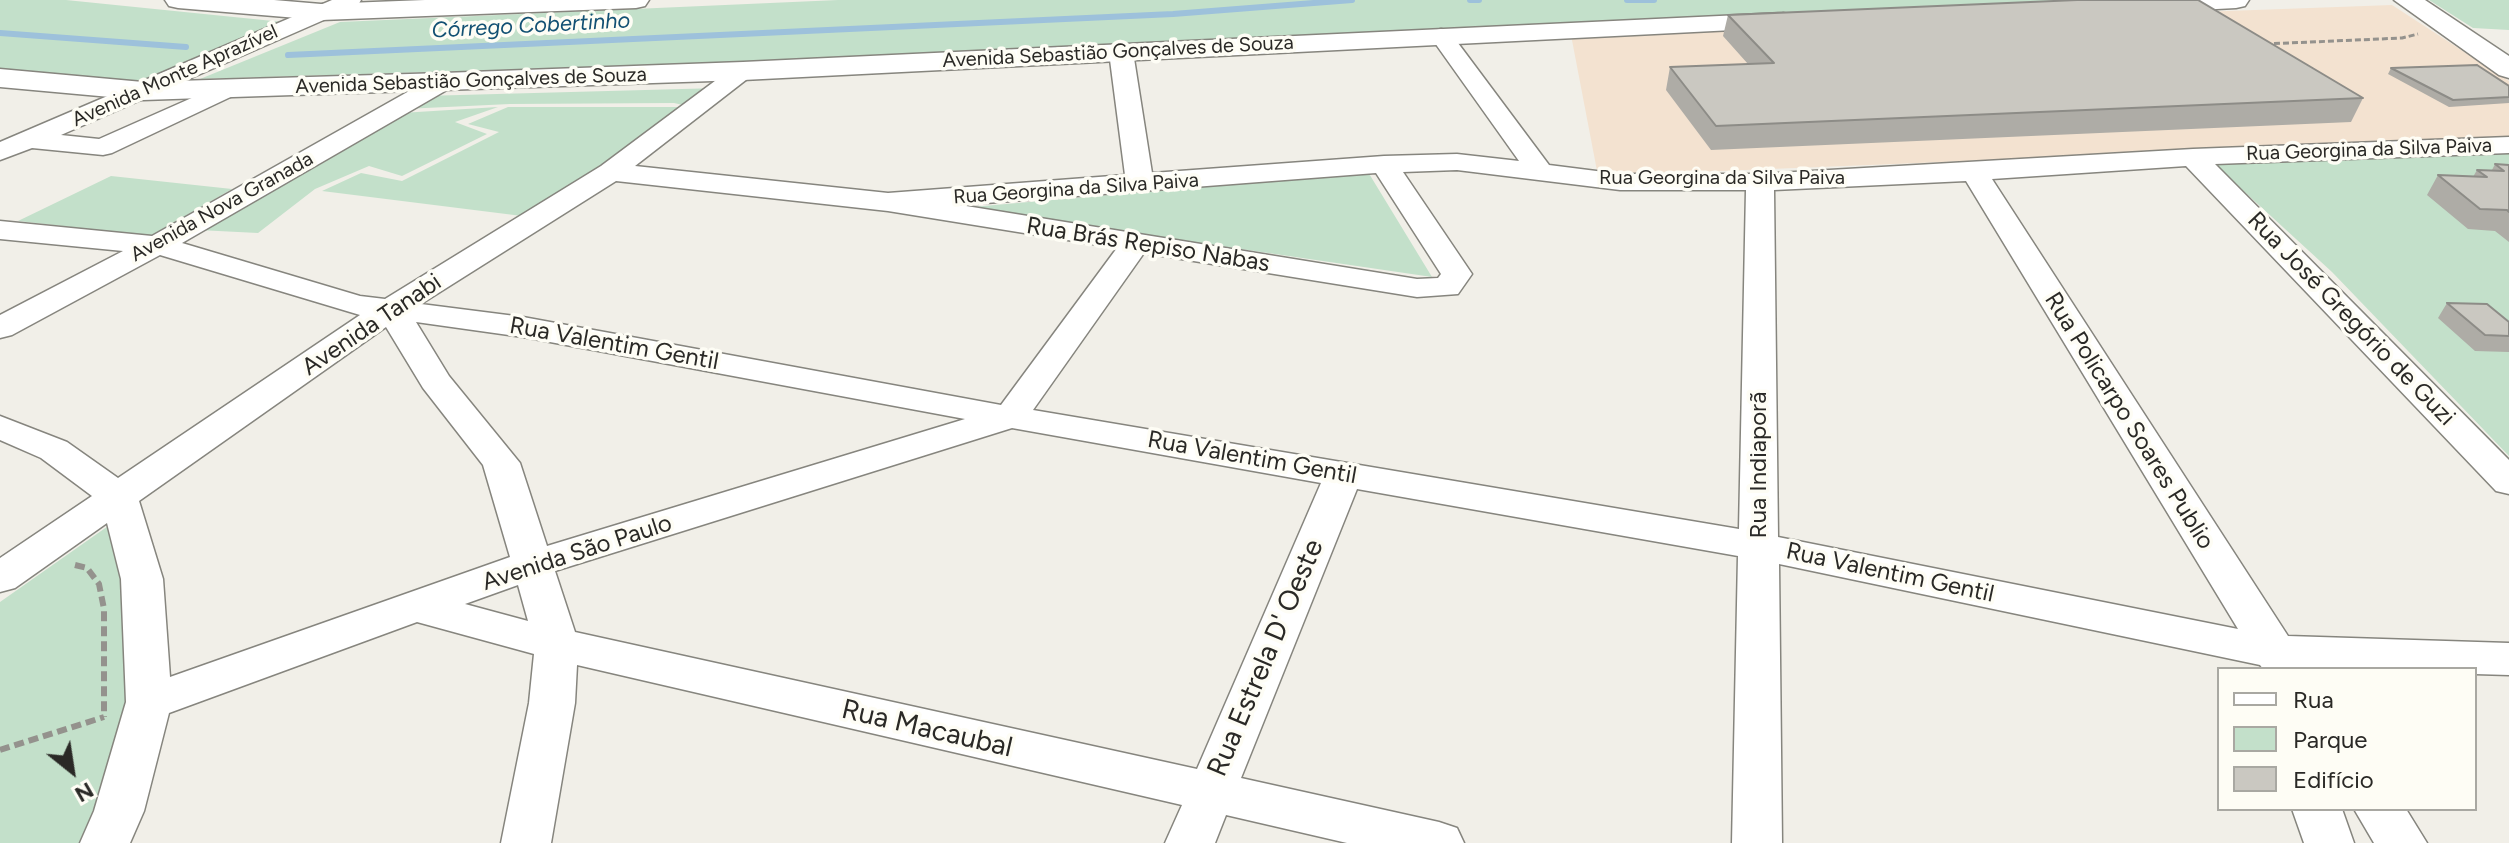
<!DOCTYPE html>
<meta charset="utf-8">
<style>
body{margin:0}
#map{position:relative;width:2509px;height:843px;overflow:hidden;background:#f1efe8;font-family:Figtree,sans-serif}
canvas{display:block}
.legend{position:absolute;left:2217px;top:667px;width:260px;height:144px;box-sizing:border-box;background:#fefdf5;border:2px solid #a9a8a2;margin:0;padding:10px 14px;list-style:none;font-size:24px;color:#2a2926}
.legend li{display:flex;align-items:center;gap:16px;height:40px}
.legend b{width:40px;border:2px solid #a9a8a2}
.north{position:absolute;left:32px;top:731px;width:80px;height:80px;-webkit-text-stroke:6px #fefdf5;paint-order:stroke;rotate:150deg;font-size:22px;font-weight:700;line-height:32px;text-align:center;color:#2a2926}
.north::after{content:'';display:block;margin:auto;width:28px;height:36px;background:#2a2926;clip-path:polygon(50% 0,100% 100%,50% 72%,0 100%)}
</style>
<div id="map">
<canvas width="2509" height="843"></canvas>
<ul class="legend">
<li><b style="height:10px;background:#fff"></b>Rua</li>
<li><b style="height:22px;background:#c3e0ca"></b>Parque</li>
<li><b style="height:22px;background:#cac8c1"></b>Edifício</li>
</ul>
<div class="north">N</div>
</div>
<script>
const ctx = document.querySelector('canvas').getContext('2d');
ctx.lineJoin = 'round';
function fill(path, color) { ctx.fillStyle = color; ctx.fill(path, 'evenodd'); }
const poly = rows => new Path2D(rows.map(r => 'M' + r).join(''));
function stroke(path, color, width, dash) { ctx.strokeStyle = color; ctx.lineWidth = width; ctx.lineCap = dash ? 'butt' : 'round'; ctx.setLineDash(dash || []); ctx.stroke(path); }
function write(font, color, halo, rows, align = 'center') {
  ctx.font = font + ' Figtree,sans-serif'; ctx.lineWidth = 7; ctx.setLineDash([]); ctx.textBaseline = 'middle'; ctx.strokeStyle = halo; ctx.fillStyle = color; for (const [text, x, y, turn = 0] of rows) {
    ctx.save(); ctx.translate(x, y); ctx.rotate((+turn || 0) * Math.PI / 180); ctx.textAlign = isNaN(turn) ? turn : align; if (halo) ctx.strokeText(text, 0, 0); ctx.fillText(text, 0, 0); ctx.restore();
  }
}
const commercial = poly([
 [2392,5,2509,81,2509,139,1598,176,1571,35]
]);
const green = poly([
 [0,0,66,0,283,22,142,83,0,72],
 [838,0,2093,0,792,61,200,79,340,22],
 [2429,0,2509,0,2509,30,2473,28],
 [719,88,692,107,674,103,510,104,404,109,423,96],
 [498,107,455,122,487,134,402,176,369,166,315,189,258,233,198,230,401,113],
 [508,107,679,107,681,111,538,218,322,191,361,173,402,181,499,132,468,124],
 [2509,151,2509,456,2332,272,2213,163],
 [1368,172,1432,277,961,208],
 [111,176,232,189,151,236,18,221],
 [111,524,129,584,139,706,93,843,0,843,0,602]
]);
const stream = poly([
 [1470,0,1479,0],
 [1627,0,1654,0],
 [0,33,186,47],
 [288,55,1173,14,1352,0]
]);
const pathFar1 = poly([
 [2265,44,2402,38,2418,34]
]);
const path = poly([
 [75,565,87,568,99,584,104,609,104,717],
 [0,750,104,717]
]);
const minor = poly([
 [332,0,361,0,358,5,61,135,99,139,230,81,239,83,242,88,239,93,112,153,103,155,32,148,0,160,0,142,332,0],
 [1441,29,1449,31,1549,165,1620,174,1760,174,2193,149,2509,137,2509,153,2215,164,2509,460,2509,494,2496,491,2186,166,1992,179,2288,636,2509,643,2509,675,2475,674,2475,669,2263,669,2260,665,1779,564,1782,843,1732,843,1738,556,1357,489,1241,778,1439,822,1457,828,1464,843,1347,843,1226,815,1215,843,1165,843,1182,805,577,665,575,703,551,843,501,843,529,703,534,654,417,622,169,713,144,811,130,843,80,843,94,811,126,702,121,579,107,523,15,588,0,592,0,558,92,496,41,458,0,440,0,416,67,442,118,478,360,315,160,255,12,335,0,338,0,315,123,251,0,239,0,221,152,236,434,77,452,77,455,82,452,87,182,243,360,296,385,299,601,166,735,66,743,64,751,66,755,71,751,76,635,166,888,193,1125,175,1109,52,1113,47,1121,45,1129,47,1133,52,1152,173,1384,156,1457,154,1519,161,1430,36,1433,31,1441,29],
 [1457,170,1620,190,1746,190,1739,529,1033,410,1144,253,1417,297,1458,294,1472,274,1403,172,1457,170],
 [1376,173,1441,274,1438,278,1417,279,960,205,1376,173],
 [616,181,888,211,1117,248,1001,405,523,317,421,304,616,181],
 [1966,181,2238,629,1778,537,1774,190,1966,181],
 [416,322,523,337,965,419,547,546,520,463,449,376,416,322],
 [386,327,423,388,483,465,510,557,170,677,163,579,139,501,386,327],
 [1012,428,1321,483,1197,769,575,632,555,571,1012,428],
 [518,585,528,621,465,604,518,585],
 [2292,809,2342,809,2354,843,2304,843,2292,809],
 [2354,809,2406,809,2427,843,2374,843,2354,809]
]);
const major = poly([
 [165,0,274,0,321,4,425,0,649,0,645,6,636,8,321,20,178,8,169,6,165,0],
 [2130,0,2249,0,2245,6,2236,8,2140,13,2131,11,2127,5,2130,0],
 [2394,0,2425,0,2509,56,2509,78,2499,75,2394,0],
 [1783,13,1793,15,1797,21,1793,27,743,80,143,100,0,87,0,69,143,82,443,73,743,62,1783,13]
]);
const wall = poly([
 [1728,15,2363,98,2351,122,1711,150,1666,90,1670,67,1748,64,1723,36],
 [2391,68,2509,86,2509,103,2449,107,2388,74],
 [2495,164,2509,165,2509,242,2495,231,2468,229,2427,195,2438,175,2473,177,2477,170,2492,170],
 [2447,303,2509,322,2509,352,2475,351,2438,318]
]);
const building = poly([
 [2077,0,2198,0,2363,98,1716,126,1670,67,1774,63,1728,15,2077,0],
 [2477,65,2509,86,2509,97,2453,100,2391,68,2477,65],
 [2495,164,2509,165,2509,212,2507,210,2480,209,2438,175,2487,177,2477,170,2504,171,2495,164],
 [2447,303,2487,304,2509,322,2509,336,2485,335,2447,303]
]);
const farStreetnames = [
 ["Avenida Sebastião Gonçalves de Souza",1118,52,-3],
 ["Avenida Monte Aprazível",175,76,-24],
 ["Avenida Sebastião Gonçalves de Souza",471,81,-2],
 ["Rua Georgina da Silva Paiva",2369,150,-2],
 ["Rua Georgina da Silva Paiva",1722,178],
 ["Rua Georgina da Silva Paiva",1076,189,-4],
 ["Avenida Nova Granada",222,207,-29]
];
const farWaternames = [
 ["Córrego Cobertinho",531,26,-3]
];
const streetNames = [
 ["Rua Brás Repiso Nabas",1148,245,9],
 ["Rua José Gregório de Guzi",2351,319,46],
 ["Avenida Tanabi",372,325,-34],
 ["Rua Valentim Gentil",614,344,10],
 ["Rua Policarpo Soares Publio",2129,421,58],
 ["Rua Valentim Gentil",1252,458,10],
 ["Rua Indiaporã",1759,465,-90],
 ["Avenida São Paulo",577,553,-18],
 ["Rua Valentim Gentil",1890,573,12]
];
const nearStreetnames = [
 ["Rua Estrela D' Oeste",1266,658,-67],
 ["Rua Macaubal",927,729,13]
];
fill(commercial, '#f3e2d0');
fill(green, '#c3e0ca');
stroke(stream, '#9dc1db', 6);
stroke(minor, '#86857e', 3);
stroke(major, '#86857e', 3);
stroke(pathFar1, '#94928d', 3, [6, 3]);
stroke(path, '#94928d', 6, [10, 5]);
fill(minor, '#fff');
fill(major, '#fff');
fill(wall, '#aeaca6');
fill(building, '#cac8c1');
stroke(building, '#8d8c87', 2);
write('20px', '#2a2926', '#fefdf5', farStreetnames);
write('italic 22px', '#125073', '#fefdf5', farWaternames);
write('24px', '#2a2926', '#fefdf5', streetNames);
write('28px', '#2a2926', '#fefdf5', nearStreetnames);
</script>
